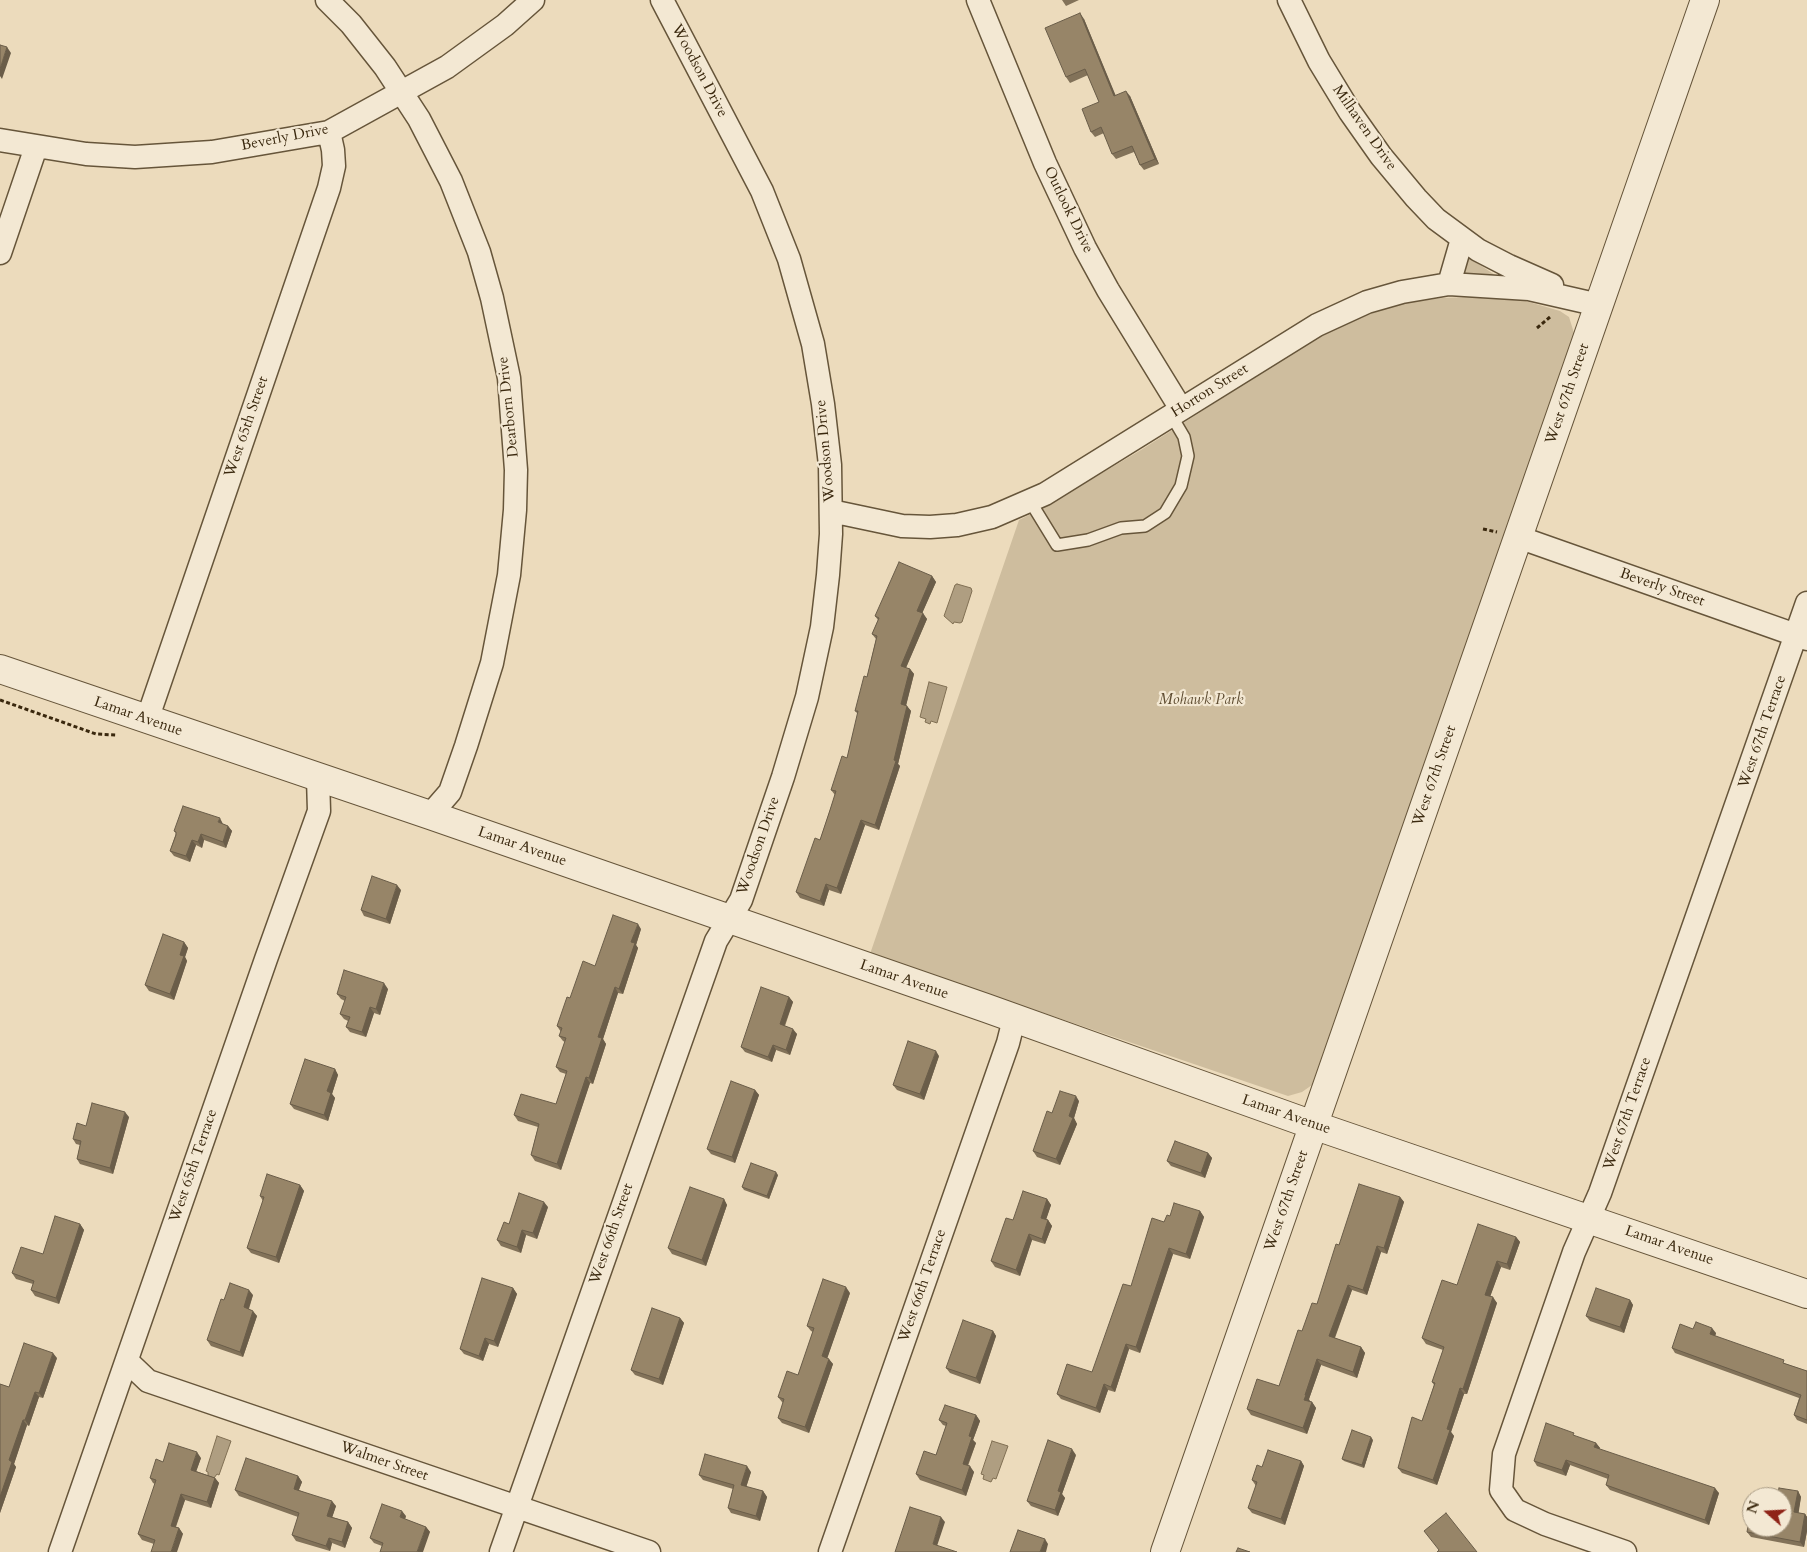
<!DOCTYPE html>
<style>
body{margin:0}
#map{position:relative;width:1807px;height:1552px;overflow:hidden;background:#ecdbbc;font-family:Cardo,serif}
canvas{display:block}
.north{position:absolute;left:1742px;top:1487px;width:50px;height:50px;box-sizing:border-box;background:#f3e8d3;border:1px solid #a99b84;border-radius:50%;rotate:289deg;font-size:14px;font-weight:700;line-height:20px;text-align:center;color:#3a280e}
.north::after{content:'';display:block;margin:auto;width:18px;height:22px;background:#8f2418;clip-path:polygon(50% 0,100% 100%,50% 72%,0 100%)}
</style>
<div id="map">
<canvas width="1807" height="1552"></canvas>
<div class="north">N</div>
</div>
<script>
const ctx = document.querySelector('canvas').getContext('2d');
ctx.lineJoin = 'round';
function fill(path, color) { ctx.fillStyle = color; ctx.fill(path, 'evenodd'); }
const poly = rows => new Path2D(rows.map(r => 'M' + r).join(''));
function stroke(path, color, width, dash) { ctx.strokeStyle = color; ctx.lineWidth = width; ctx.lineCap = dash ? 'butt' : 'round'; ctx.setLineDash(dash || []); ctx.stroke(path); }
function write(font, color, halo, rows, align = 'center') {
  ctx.font = font + ' Cardo,serif'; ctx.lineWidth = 4.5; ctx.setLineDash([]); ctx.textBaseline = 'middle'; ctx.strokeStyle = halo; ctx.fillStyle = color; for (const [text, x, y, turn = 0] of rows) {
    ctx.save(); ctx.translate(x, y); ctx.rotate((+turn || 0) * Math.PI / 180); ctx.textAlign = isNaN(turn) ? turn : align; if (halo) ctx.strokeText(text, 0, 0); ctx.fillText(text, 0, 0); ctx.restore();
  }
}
const green = poly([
 [1468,259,1471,259,1495,275,1462,276],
 [1498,296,1522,300,1560,311,1569,317,1574,333,1312,1085,1302,1092,1288,1096,870,954,1019,520,1041,509,1141,450,1318,337,1360,318,1397,304,1442,298]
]);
const water = poly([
 [957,584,971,588,972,591,962,622,960,623,954,622,953,624,944,616,955,585,957,584],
 [929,682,947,687,937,723,931,721,930,724,925,722,926,719,920,717,929,682],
 [217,1436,231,1441,219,1475,217,1474,214,1478,208,1476,208,1472,206,1471,217,1436],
 [992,1441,1008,1446,996,1479,993,1478,991,1482,983,1479,984,1475,981,1474,992,1441]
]);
const path = poly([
 [1537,328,1550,317],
 [1483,529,1497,532],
 [0,700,96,734,116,735]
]);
const service = poly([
 [1030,501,1057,545,1088,540,1121,528,1145,526,1165,513,1181,486,1188,456,1184,437,1171,415]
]);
const minor = poly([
 [327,0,351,24,385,67,419,119,451,181,479,252,492,298,509,378,516,470,515,510,509,575,492,663,466,746,450,792,430,815],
 [978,0,1045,163,1085,248,1108,290,1181,409],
 [1289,0,1319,61,1350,112,1381,156,1416,198,1436,219,1478,250,1509,266,1552,285],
 [0,140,86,154,135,157,212,152,329,132,447,67,505,25,533,0],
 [0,253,36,147],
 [1449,284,1462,239],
 [831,511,902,526,930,527,957,525,992,517,1045,494,1317,325,1367,302,1402,292,1449,284,1529,289,1599,305],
 [1518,537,1807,639],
 [147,720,329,188,334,166,333,150,329,132],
 [127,1361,148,1381,649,1552],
 [60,1552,266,959,319,811,318,778],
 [501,1552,716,941,741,900,783,777,807,697,822,627,828,575,831,534,830,465,823,404,813,344,789,259,762,191,662,0],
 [830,1552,1008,1043,1014,1019],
 [1625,1552,1545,1524,1515,1510,1501,1490,1504,1454,1574,1252,1600,1193,1807,603]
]);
const tertiary = poly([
 [0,669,430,815,986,1008,1313,1125,1807,1294],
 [1165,1552,1705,0]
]);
const wall = poly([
 [1062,0,1079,0,1066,6],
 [1084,19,1115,95,1130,96,1159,164,1144,170,1140,165,1134,152,1116,159,1112,154,1104,133,1095,137,1091,132,1099,102,1088,75,1070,83,1066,77],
 [932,576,936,582,922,613,927,619,906,668,910,669,914,674,906,705,911,711,898,764,900,766,879,830,865,825,841,894,829,890,824,906,800,898,796,892,820,840,835,795,831,790,847,758,858,714,855,711,867,677,876,639,872,634,878,620,875,616],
 [223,824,228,826,232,831,226,848,204,840,202,848,196,845,190,862,174,856,170,851,176,833,174,831],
 [401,890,390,924,364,916,361,910],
 [641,929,636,945,638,948,623,994,618,993,603,1039,606,1044,593,1084,590,1083,561,1170,535,1161,531,1155,538,1127,518,1121,514,1115,556,1104,566,1074,560,1072,556,1067,565,1042,563,1041,559,1036,561,1032,557,1026,570,998,595,966],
 [184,942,188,948,185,957,187,961,174,1000,149,991,145,985],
 [388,989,380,1015,374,1013,366,1037,350,1032,346,1027,348,1021,344,1019,340,1014,345,1001,341,999,337,994],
 [789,997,793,1002,785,1026,797,1034,790,1055,776,1050,772,1062,745,1052,741,1047],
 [939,1056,924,1100,897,1090,893,1085],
 [335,1069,338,1075,332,1094,335,1098,328,1121,294,1109,290,1104],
 [755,1090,759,1095,735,1163,711,1154,707,1149],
 [1079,1101,1074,1118,1077,1124,1060,1165,1037,1157,1033,1151,1052,1113],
 [129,1117,113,1174,80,1164,77,1159,80,1145,76,1144,73,1139,86,1126],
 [1208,1153,1212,1158,1205,1178,1171,1166,1167,1161],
 [778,1175,769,1199,744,1190,742,1187],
 [300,1185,304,1191,279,1263,251,1253,247,1248,263,1201,260,1196],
 [1400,1197,1404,1202,1387,1254,1381,1252,1367,1295,1352,1290,1335,1338,1361,1347,1365,1353,1357,1378,1321,1365,1309,1399,1309,1401,1312,1402,1316,1408,1307,1434,1251,1415,1247,1409,1279,1386,1302,1331,1317,1304,1339,1245],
 [724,1199,727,1205,706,1266,672,1254,668,1248],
 [1047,1199,1051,1205,1046,1219,1048,1220,1052,1226,1045,1244,1032,1240,1020,1276,995,1267,991,1261,1013,1220],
 [548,1207,537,1239,526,1235,521,1253,501,1246,497,1240,509,1224],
 [1200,1211,1204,1217,1190,1259,1173,1254,1140,1353,1129,1349,1115,1392,1108,1390,1100,1413,1061,1399,1057,1394,1092,1372,1131,1286,1164,1222,1170,1216],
 [80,1224,84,1230,59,1304,35,1296,31,1290,33,1284,16,1279,12,1273,43,1254],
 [1516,1237,1520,1242,1510,1270,1501,1267,1490,1296,1497,1303,1467,1394,1464,1394,1451,1432,1454,1436,1437,1485,1402,1473,1398,1468,1422,1421,1434,1385,1432,1382,1443,1350,1426,1344,1422,1338,1457,1285],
 [513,1288,517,1294,498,1347,489,1344,483,1361,464,1354,460,1349],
 [850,1293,827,1358,833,1364,809,1433,782,1423,778,1418,783,1403,782,1402,778,1397,798,1375,813,1332,811,1331,807,1326],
 [253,1295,249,1309,257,1316,243,1357,211,1346,207,1340,224,1300],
 [1630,1300,1633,1305,1624,1333,1590,1321,1586,1316],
 [680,1318,684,1323,663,1385,635,1375,631,1370],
 [1693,1329,1716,1333,1715,1336,1786,1364,1807,1371,1807,1424,1797,1420,1794,1415,1799,1398,1675,1353,1672,1348],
 [993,1331,996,1336,980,1384,950,1373,946,1368],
 [57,1358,43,1398,39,1397,29,1426,27,1425,14,1464,16,1467,0,1513,0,1384,9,1387],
 [976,1415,980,1421,973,1440,976,1443,968,1466,974,1472,966,1496,920,1480,916,1474,936,1455,946,1426,943,1425,939,1420],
 [1577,1437,1596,1443,1600,1448,1599,1449,1719,1493,1709,1525,1610,1490,1606,1485,1608,1479,1570,1465,1566,1476,1537,1466,1534,1461],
 [1373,1440,1364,1468,1344,1461,1342,1459],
 [1076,1455,1062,1494,1065,1498,1058,1516,1031,1506,1027,1501],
 [201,1458,196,1471,215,1478,219,1483,211,1508,185,1500,176,1527,179,1528,183,1534,154,1544,142,1540,138,1534,155,1484,153,1483,150,1478,163,1462],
 [1301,1461,1304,1466,1285,1525,1252,1513,1248,1508,1256,1486,1252,1480,1262,1467],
 [751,1472,746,1487,763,1491,767,1497,760,1521,731,1513,728,1508,733,1489,703,1480,699,1475],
 [298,1476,302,1482,299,1490,336,1506,332,1517,348,1522,352,1528,345,1548,332,1543,330,1551,296,1541,292,1535,298,1517,239,1496,235,1490],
 [1798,1491,1801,1497,1798,1513,1805,1514,1807,1517,1807,1531,1804,1547,1751,1537,1747,1532,1752,1527],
 [406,1516,405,1519,426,1527,430,1532,382,1546,374,1543,370,1538]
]);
const shadedWall = poly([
 [1080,13,1084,19,1118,101,1114,96],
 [7,47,11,53,2,79,0,76,0,69],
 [1126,91,1130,96,1159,164,1155,159],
 [932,576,936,582,921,616,917,611],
 [923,613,927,619,904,672,901,666],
 [910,669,914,674,905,710,901,704],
 [907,706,911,711,898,764,900,766,879,830,875,825,894,760],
 [220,818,223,824,218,822],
 [861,820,865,825,841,894,837,888],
 [228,826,232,831,226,848,223,842],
 [201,834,204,840,202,848,198,842],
 [192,840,196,845,190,862,186,856],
 [826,884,829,890,824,906,820,901],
 [397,885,401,890,390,924,386,919],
 [638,924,641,929,636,945,638,948,623,994,619,989,631,942],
 [184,942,188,948,185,957,187,961,174,1000,170,994,180,955],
 [384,983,388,989,380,1015,376,1009],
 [615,987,618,993,603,1039,606,1044,593,1084,589,1078,598,1037],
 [789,997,793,1002,783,1029,780,1024],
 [370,1007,374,1013,366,1037,362,1032],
 [793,1029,797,1034,790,1055,786,1050],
 [773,1045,776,1050,772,1062,768,1057],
 [936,1051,939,1056,924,1100,920,1094],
 [335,1069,338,1075,332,1094,335,1098,328,1121,324,1115,327,1091],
 [586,1077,590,1083,561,1170,557,1164],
 [755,1090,759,1095,735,1163,732,1157],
 [1076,1096,1079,1101,1074,1118,1077,1124,1060,1165,1056,1159,1069,1116],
 [125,1112,129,1117,113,1174,110,1168],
 [1208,1153,1212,1158,1205,1178,1201,1173],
 [776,1172,778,1175,769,1199,767,1196],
 [300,1185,304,1191,279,1263,276,1257],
 [1400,1197,1404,1202,1387,1254,1384,1248],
 [724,1199,727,1205,706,1266,702,1260],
 [1047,1199,1051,1205,1045,1223,1041,1218],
 [544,1202,548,1207,537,1239,533,1233],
 [1200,1211,1204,1217,1190,1259,1186,1254],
 [1048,1220,1052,1226,1045,1244,1042,1239],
 [80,1224,84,1230,59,1304,56,1298],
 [522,1230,526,1235,521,1253,517,1247],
 [1029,1234,1032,1240,1020,1276,1016,1270],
 [1516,1237,1520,1242,1510,1270,1507,1264],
 [1377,1246,1381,1252,1367,1295,1363,1290],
 [1169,1248,1173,1254,1140,1353,1136,1347],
 [1497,1261,1501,1267,1489,1300,1485,1295],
 [1348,1285,1352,1290,1333,1342,1329,1336],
 [846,1287,850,1293,826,1362,822,1356],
 [513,1288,517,1294,498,1347,494,1341],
 [249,1290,253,1295,247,1313,244,1307],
 [1493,1297,1497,1303,1467,1394,1463,1389],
 [1630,1300,1633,1305,1624,1333,1620,1327],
 [253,1311,257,1316,243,1357,240,1352],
 [680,1318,684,1323,663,1385,659,1379],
 [1712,1328,1716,1333,1714,1340,1710,1334],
 [993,1331,996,1336,980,1384,976,1378],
 [485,1338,489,1344,483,1361,479,1356],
 [1126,1344,1129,1349,1115,1392,1111,1387],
 [1361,1347,1365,1353,1357,1378,1353,1372],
 [53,1353,57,1358,43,1398,39,1393],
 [829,1359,833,1364,809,1433,805,1427],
 [1317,1359,1321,1365,1309,1399,1310,1401,1308,1405,1304,1400,1305,1395],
 [1104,1384,1108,1390,1100,1413,1096,1408],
 [1460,1388,1464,1394,1451,1432,1454,1436,1437,1485,1433,1480,1447,1429],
 [35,1392,39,1397,29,1426,25,1420],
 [1312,1402,1316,1408,1307,1434,1303,1428],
 [976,1415,980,1421,973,1440,976,1443,966,1469,963,1464,969,1436],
 [23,1420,27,1425,14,1464,16,1467,0,1513,0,1497,9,1460],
 [1371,1437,1373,1440,1364,1468,1362,1465],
 [1596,1443,1600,1448,1598,1453,1594,1447],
 [1072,1449,1076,1455,1062,1494,1065,1498,1058,1516,1055,1510,1058,1491],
 [197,1452,201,1458,195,1475,191,1470],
 [1566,1460,1570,1465,1566,1476,1562,1470],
 [1301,1461,1304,1466,1285,1525,1281,1519],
 [747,1466,751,1472,745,1491,741,1485],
 [970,1466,974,1472,966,1496,962,1490],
 [298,1476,302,1482,297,1494,294,1489],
 [215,1478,219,1483,211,1508,207,1502],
 [1715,1488,1719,1493,1709,1525,1705,1520],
 [763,1491,767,1497,760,1521,756,1516],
 [1798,1491,1801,1497,1798,1517,1794,1512],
 [181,1494,185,1500,174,1531,171,1526],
 [332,1501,336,1506,331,1521,327,1516],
 [402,1511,406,1516,404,1522,400,1517],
 [1805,1514,1807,1517,1807,1531,1804,1547,1800,1542],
 [941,1517,945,1522,936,1549,933,1544],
 [348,1522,352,1528,345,1548,342,1542],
 [426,1527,430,1532,423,1552,417,1552],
 [179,1528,183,1534,177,1552,171,1552],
 [329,1538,332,1543,330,1551,326,1546],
 [1045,1539,1048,1544,1046,1552,1040,1552]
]);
const building = poly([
 [1080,13,1114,96,1126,91,1155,159,1140,165,1132,146,1112,154,1101,127,1091,132,1082,109,1099,102,1085,69,1066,77,1045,28,1080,13],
 [0,45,7,47,0,69,0,45],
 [899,562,932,576,917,611,923,613,901,666,910,669,901,704,907,706,894,760,896,761,875,825,861,820,837,888,826,884,820,901,796,892,815,838,820,840,830,810,836,791,831,790,842,756,847,758,858,711,855,711,864,676,867,677,877,636,872,634,879,618,875,616,899,562],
 [183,806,220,818,218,822,228,826,223,842,201,834,198,842,192,840,186,856,170,851,176,835,176,832,174,831,183,806],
 [372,876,397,885,386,919,361,910,372,876],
 [613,915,638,924,631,942,635,943,619,989,615,987,598,1037,602,1038,589,1078,586,1077,557,1164,531,1155,539,1124,514,1115,521,1094,556,1104,567,1071,556,1067,566,1038,559,1036,562,1028,557,1026,567,997,570,998,583,961,595,966,613,915],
 [163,934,184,942,180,955,184,956,170,994,145,985,163,934],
 [344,970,384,983,376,1009,370,1007,362,1032,346,1027,350,1017,340,1014,346,997,337,994,344,970],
 [761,987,789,997,780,1024,793,1029,786,1050,773,1045,768,1057,741,1047,761,987],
 [908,1041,936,1051,920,1094,893,1085,908,1041],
 [305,1059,335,1069,327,1091,331,1093,324,1115,290,1104,305,1059],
 [731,1081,755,1090,732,1157,707,1149,731,1081],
 [1060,1091,1076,1096,1069,1116,1073,1118,1056,1159,1033,1151,1047,1111,1052,1113,1060,1091],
 [92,1103,125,1112,110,1168,77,1159,81,1141,73,1139,77,1123,86,1126,92,1103],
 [1175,1141,1208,1153,1201,1173,1167,1161,1175,1141],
 [751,1163,776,1172,767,1196,742,1187,751,1163],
 [267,1174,300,1185,276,1257,247,1248,264,1197,260,1196,267,1174],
 [1359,1184,1400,1197,1384,1248,1377,1246,1363,1290,1348,1285,1329,1336,1361,1347,1353,1372,1317,1359,1305,1395,1306,1395,1304,1400,1312,1402,1303,1428,1247,1409,1257,1379,1279,1386,1298,1330,1302,1331,1312,1303,1317,1304,1336,1244,1339,1245,1359,1184],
 [690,1187,724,1199,702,1260,668,1248,690,1187],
 [1023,1191,1047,1199,1041,1218,1048,1220,1042,1239,1029,1234,1016,1270,991,1261,1006,1218,1013,1220,1023,1191],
 [519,1193,544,1202,533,1233,522,1230,517,1247,497,1240,504,1222,509,1224,519,1193],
 [1174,1203,1200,1211,1186,1254,1169,1248,1136,1347,1126,1344,1111,1387,1104,1384,1096,1408,1057,1394,1067,1364,1092,1372,1123,1284,1131,1286,1152,1218,1164,1222,1167,1215,1170,1216,1174,1203],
 [55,1216,80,1224,56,1298,31,1290,34,1281,12,1273,21,1247,43,1254,55,1216],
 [1478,1224,1516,1237,1507,1264,1497,1261,1485,1295,1493,1297,1463,1389,1460,1388,1447,1429,1450,1430,1433,1480,1398,1468,1412,1417,1422,1421,1435,1383,1432,1382,1444,1347,1422,1338,1442,1280,1457,1285,1478,1224],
 [482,1278,513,1288,494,1341,485,1338,479,1356,460,1349,482,1278],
 [823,1279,846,1287,822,1356,829,1359,805,1427,778,1418,784,1399,778,1397,787,1371,798,1375,814,1328,807,1326,823,1279],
 [230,1283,249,1290,244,1307,253,1311,240,1352,207,1340,221,1299,224,1300,230,1283],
 [1596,1288,1630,1300,1620,1327,1586,1316,1596,1288],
 [652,1308,680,1318,659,1379,631,1370,652,1308],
 [963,1320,993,1331,976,1378,946,1368,963,1320],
 [1696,1322,1712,1328,1710,1334,1784,1360,1783,1363,1807,1371,1807,1420,1794,1415,1801,1395,1672,1348,1680,1324,1693,1329,1696,1322],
 [24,1343,53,1353,39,1393,35,1392,25,1420,23,1420,9,1460,12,1462,0,1497,0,1384,9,1387,24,1343],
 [945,1405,976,1415,969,1436,972,1437,963,1464,970,1466,962,1490,916,1474,924,1451,936,1455,947,1423,939,1420,945,1405],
 [1546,1423,1574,1433,1573,1435,1596,1443,1594,1447,1715,1488,1705,1520,1606,1485,1609,1475,1566,1460,1562,1470,1534,1461,1546,1423],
 [1352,1430,1371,1437,1362,1465,1342,1459,1352,1430],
 [1048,1440,1072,1449,1058,1491,1061,1492,1055,1510,1027,1501,1048,1440],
 [169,1443,197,1452,191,1470,215,1478,207,1502,181,1494,171,1526,179,1528,171,1552,151,1552,155,1540,138,1534,156,1480,150,1478,156,1459,163,1462,169,1443],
 [1268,1450,1301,1461,1281,1519,1248,1508,1257,1482,1252,1480,1257,1465,1262,1467,1268,1450],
 [705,1454,747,1466,741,1485,763,1491,756,1516,728,1508,734,1485,699,1475,705,1454],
 [246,1458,298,1476,294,1489,332,1501,327,1516,348,1522,342,1542,329,1538,326,1546,292,1535,299,1513,235,1490,246,1458],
 [1779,1488,1798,1491,1794,1512,1805,1514,1800,1542,1747,1532,1752,1502,1752,1527,1782,1527,1782,1497,1777,1497,1779,1488],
 [382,1504,402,1511,400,1517,426,1527,417,1552,380,1552,383,1543,370,1538,382,1504],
 [910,1507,941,1517,933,1544,957,1552,895,1552,910,1507],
 [1446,1513,1477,1552,1437,1552,1439,1550,1424,1531,1446,1513],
 [1018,1530,1045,1539,1040,1552,1010,1552,1018,1530],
 [1238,1548,1250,1552,1236,1552,1238,1548]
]);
const streetNames = [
 ["Woodson Drive",699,71,62],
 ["Milhaven Drive",1364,128,55],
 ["Beverly Drive",285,138,-11],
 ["Outlook Drive",1068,210,64],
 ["Horton Street",1210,391,-32],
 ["West 67th Street",1568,394,-71],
 ["Dearborn Drive",509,407,-96],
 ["West 65th Street",247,427,-71],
 ["Woodson Drive",826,451,-95],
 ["Beverly Street",1662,588,19],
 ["Lamar Avenue",138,717,19],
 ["West 67th Terrace",1763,732,-71],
 ["West 67th Street",1435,776,-71],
 ["Woodson Drive",759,846,-71],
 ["Lamar Avenue",522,847,19],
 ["Lamar Avenue",904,980,19],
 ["West 67th Terrace",1628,1114,-71],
 ["Lamar Avenue",1286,1115,19],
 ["West 65th Terrace",194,1166,-71],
 ["West 67th Street",1287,1201,-71],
 ["West 66th Street",612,1234,-71],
 ["Lamar Avenue",1669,1246,19],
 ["West 66th Terrace",923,1286,-71],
 ["Walmer Street",384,1462,19]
];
const parkNames = [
 ["Mohawk Park",1201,701]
];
fill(green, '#cebd9e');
fill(water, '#af9e81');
stroke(water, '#806f53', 1);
stroke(service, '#66553a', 14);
stroke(minor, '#66553a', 25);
stroke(tertiary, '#66553a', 30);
stroke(path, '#3a280e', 3, [4, 2.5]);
stroke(service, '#f3e8d3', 11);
stroke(minor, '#f3e8d3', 22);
stroke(tertiary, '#f3e8d3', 28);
fill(wall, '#827259');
fill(shadedWall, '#6a5d49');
fill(building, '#978568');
stroke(building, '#6a5d49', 1);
write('15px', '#3a280e', '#f3e8d3', streetNames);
write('italic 15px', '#5f4d32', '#f3e8d3', parkNames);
</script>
